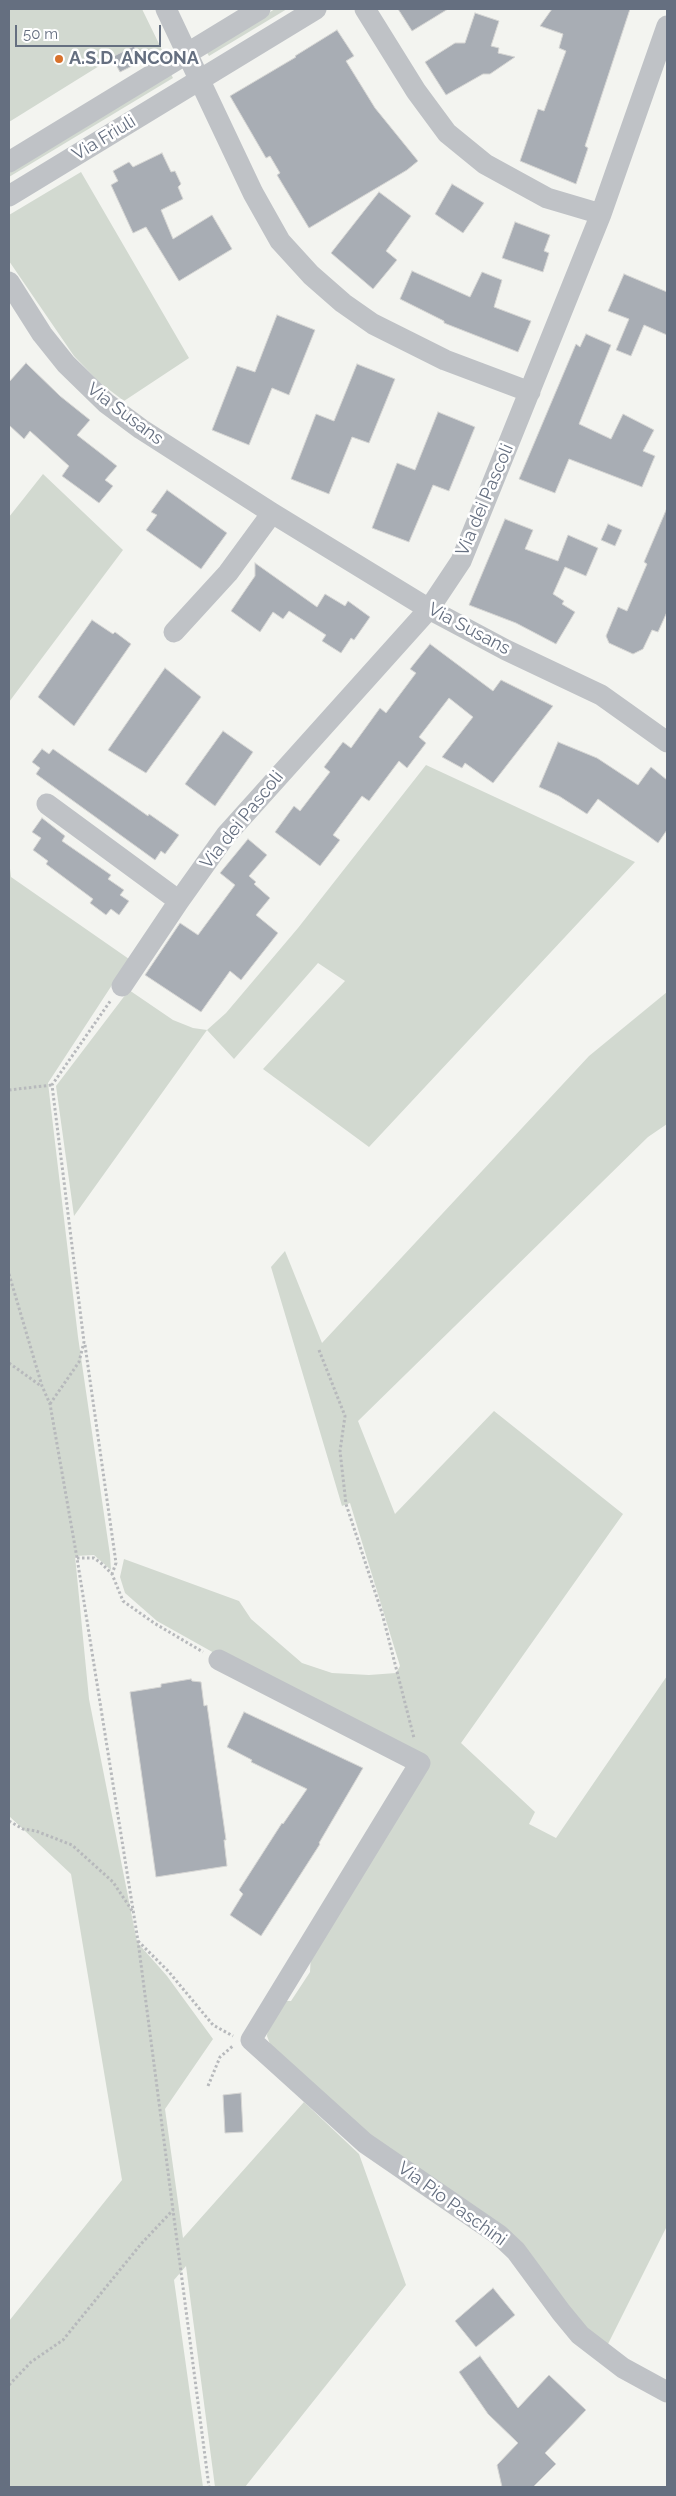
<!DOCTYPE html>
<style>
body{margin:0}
#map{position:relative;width:676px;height:2496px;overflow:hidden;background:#f3f4f0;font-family:Raleway,sans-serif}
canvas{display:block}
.frame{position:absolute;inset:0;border:10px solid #656f80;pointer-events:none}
.scale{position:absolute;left:15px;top:25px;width:146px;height:22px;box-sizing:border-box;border:2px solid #656f80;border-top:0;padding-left:6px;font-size:15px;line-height:18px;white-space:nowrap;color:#656f80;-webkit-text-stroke:4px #fff;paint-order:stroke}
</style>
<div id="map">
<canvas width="676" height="2496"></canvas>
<div class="frame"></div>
<div class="scale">50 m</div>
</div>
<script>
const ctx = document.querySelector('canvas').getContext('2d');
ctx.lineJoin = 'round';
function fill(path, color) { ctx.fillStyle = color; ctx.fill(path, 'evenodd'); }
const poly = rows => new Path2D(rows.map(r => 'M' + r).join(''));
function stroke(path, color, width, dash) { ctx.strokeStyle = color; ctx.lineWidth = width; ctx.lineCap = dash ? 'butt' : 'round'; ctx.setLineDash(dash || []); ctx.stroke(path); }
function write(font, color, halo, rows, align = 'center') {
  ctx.font = font + ' Raleway,sans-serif'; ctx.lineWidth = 5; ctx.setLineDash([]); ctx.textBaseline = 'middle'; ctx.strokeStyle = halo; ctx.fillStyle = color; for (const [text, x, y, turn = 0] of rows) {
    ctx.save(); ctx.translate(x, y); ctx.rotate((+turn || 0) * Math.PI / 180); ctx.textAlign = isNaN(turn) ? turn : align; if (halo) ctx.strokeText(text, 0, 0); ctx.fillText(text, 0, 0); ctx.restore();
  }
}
const green = poly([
 [9,9,142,9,162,50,120,72,112,58,9,122],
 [275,9,287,9,209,56,206,51],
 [170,72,173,78,9,177,9,170],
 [81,172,189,358,124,401,99,382,74,356,9,261,9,215],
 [43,474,123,550,9,702,9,517],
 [426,765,635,862,369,1147,263,1069,345,981,318,963,234,1059,207,1030,74,1216,56,1086,129,990,173,1020,193,1028,207,1030,226,1013,298,928],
 [9,860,11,877,129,959,48,1083,78,1337,110,1555,111,1570,94,1555,75,1556,89,1699,137,1942,167,1976,213,2039,165,2109,183,2238,304,2102,359,2154,406,2285,245,2487,215,2487,186,2266,174,2280,203,2487,9,2487,9,2321,122,2180,71,1874,9,1816],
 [667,992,667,1124,648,1137,358,1421,395,1514,494,1411,623,1514,461,1743,535,1812,529,1824,556,1838,667,1676,667,2226,606,2348,583,2330,542,2274,369,2137,273,2052,267,2036,268,2025,280,2001,291,2001,310,1972,311,1954,425,1771,157,1621,125,1593,120,1577,124,1559,239,1601,251,1619,302,1663,332,1673,369,1675,396,1673,400,1666,350,1503,342,1506,271,1267,285,1251,322,1343,589,1056]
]);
const building = poly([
 [398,9,448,9,412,31,398,9],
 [552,9,630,9,585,146,588,148,576,184,520,161,538,109,544,111,566,51,559,48,563,34,540,26,552,9],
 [475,13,499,21,491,46,499,48,498,53,515,57,490,74,483,74,446,95,425,62,455,43,465,43,475,13],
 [337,30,354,56,346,61,375,108,418,161,407,170,309,228,277,175,280,173,270,156,266,158,230,96,296,57,295,56,337,30],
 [134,46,142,61,120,72,112,57,134,46],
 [162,153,171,172,175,171,181,184,178,187,183,199,161,210,173,239,212,215,232,249,179,281,146,227,133,233,111,185,118,181,113,171,129,162,133,167,162,153],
 [452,184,484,203,463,233,435,214,452,184],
 [379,192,411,216,386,251,397,260,373,289,331,253,379,192],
 [515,222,550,235,544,251,549,253,543,272,502,258,515,222],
 [412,271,470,297,482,272,502,280,494,307,531,321,518,352,444,323,444,321,400,299,412,271],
 [624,274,667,292,667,335,644,325,631,356,616,350,629,319,608,311,624,274],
 [277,315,315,330,289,395,272,388,249,445,212,430,237,366,255,372,277,315],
 [586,334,611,345,579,424,611,439,623,414,654,430,643,451,655,456,642,487,569,459,555,493,519,479,576,344,580,347,586,334],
 [26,363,60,396,90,420,77,435,117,466,105,480,113,486,99,503,62,476,69,466,30,431,24,439,9,425,9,382,26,363],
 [357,364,395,379,369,443,352,437,329,494,291,479,316,414,334,421,357,364],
 [438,412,475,427,449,491,433,485,409,542,372,528,397,463,415,470,438,412],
 [167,490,227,533,201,569,146,530,157,515,151,512,167,490],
 [667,508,667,612,658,632,652,630,643,649,633,654,609,643,606,636,618,607,627,611,647,564,644,562,667,508],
 [505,519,533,530,525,549,558,561,568,535,598,548,586,576,565,567,553,594,564,601,562,604,575,612,556,644,516,623,469,605,505,519],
 [608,524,622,530,615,546,601,540,608,524],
 [255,563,317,607,325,594,345,606,348,601,370,617,354,640,351,638,341,653,322,641,326,635,289,611,283,619,273,612,260,632,231,611,255,576,255,563],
 [92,620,113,634,115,632,131,644,74,726,38,697,92,620],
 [430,644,493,691,501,680,553,706,493,783,465,763,462,768,442,757,473,717,449,698,419,737,426,743,407,768,399,761,369,801,362,796,333,835,340,840,320,866,275,832,294,806,300,811,330,772,324,767,343,742,351,748,380,708,386,713,416,673,410,669,430,644],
 [165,668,201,697,146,773,108,750,165,668],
 [223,731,253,752,215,806,185,784,223,731],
 [558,742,597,758,638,785,651,767,667,780,667,830,658,843,598,799,587,814,559,796,539,787,558,742],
 [42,749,49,754,53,749,148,816,149,814,179,835,165,854,161,851,155,860,36,774,40,768,32,762,42,749],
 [42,818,65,836,62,841,111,875,108,879,124,890,120,895,129,901,119,915,111,909,106,915,90,903,93,899,46,864,48,861,33,850,41,838,32,832,42,818],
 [248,839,267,855,249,876,256,882,254,884,270,898,256,915,278,933,241,980,230,971,201,1012,145,975,180,923,198,935,235,885,220,873,248,839],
 [191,1679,192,1681,201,1682,204,1706,207,1705,226,1840,224,1840,227,1866,156,1877,130,1692,161,1687,161,1684,191,1679],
 [244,1712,363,1768,319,1843,320,1844,261,1936,230,1915,243,1894,239,1890,282,1823,283,1824,307,1789,251,1762,252,1760,227,1747,244,1712],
 [241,2093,243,2132,225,2133,223,2095,241,2093],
 [493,2288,515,2315,476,2347,455,2321,493,2288],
 [480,2356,518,2408,549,2375,586,2410,545,2453,556,2464,533,2487,502,2487,497,2465,518,2443,488,2414,459,2372,480,2356]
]);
const path = poly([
 [9,1090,52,1085],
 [9,1274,42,1386,50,1404,77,1558,138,1941,209,2487],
 [85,1345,116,1563,112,1574],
 [319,1350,345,1416,340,1451,346,1504,382,1613,414,1738],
 [9,1363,41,1386],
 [50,1404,79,1362,84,1342,52,1085,111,1000],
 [77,1558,94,1558,102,1564,112,1574,123,1601,154,1623,203,1652],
 [9,1821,23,1829,36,1831,72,1845,113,1882,133,1912],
 [138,1941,169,1972,213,2025,233,2036],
 [208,2086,220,2057,234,2045],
 [9,2385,31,2362,63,2340,141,2244,173,2210]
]);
const minor = poly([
 [166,9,253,193,280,241,311,275,343,303,373,324,445,360,530,392],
 [365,9,416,91,447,133,485,164,547,198,601,214],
 [9,162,260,9],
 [9,196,316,9],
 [9,282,42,334,66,364,106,403,141,429,272,513,429,609,506,650,601,695,667,742],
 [174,632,228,573,272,513],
 [47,804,179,901,226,835,429,609,461,561,491,487,601,214,667,26],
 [122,986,179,901],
 [219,1660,420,1763,251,2040,365,2143,499,2235,516,2251,561,2312,580,2335,623,2368,667,2392]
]);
const markers = [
 [59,59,5,"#d8722c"]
];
const poiNames = [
 ["A.S.D. ANCONA",69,59]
];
const streetNames = [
 ["Via Friuli",104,138,-31],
 ["Via Susans",125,414,37],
 ["Via dei Pascoli",485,500,-67],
 ["Via Susans",469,629,28],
 ["Via dei Pascoli",242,820,-51],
 ["Via Pio Paschini",452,2204,36]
];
fill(green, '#d2d9d0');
fill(building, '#a8adb4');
stroke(building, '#d5d5d3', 1);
stroke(path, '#b7b9bc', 3, [2.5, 2.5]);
stroke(minor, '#bfc2c6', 21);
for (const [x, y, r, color] of markers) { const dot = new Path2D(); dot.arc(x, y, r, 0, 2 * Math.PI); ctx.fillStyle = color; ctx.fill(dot); stroke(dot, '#fff', 2); }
write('bold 18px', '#656f80', '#fff', poiNames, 'left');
write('18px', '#656f80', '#fff', streetNames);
</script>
